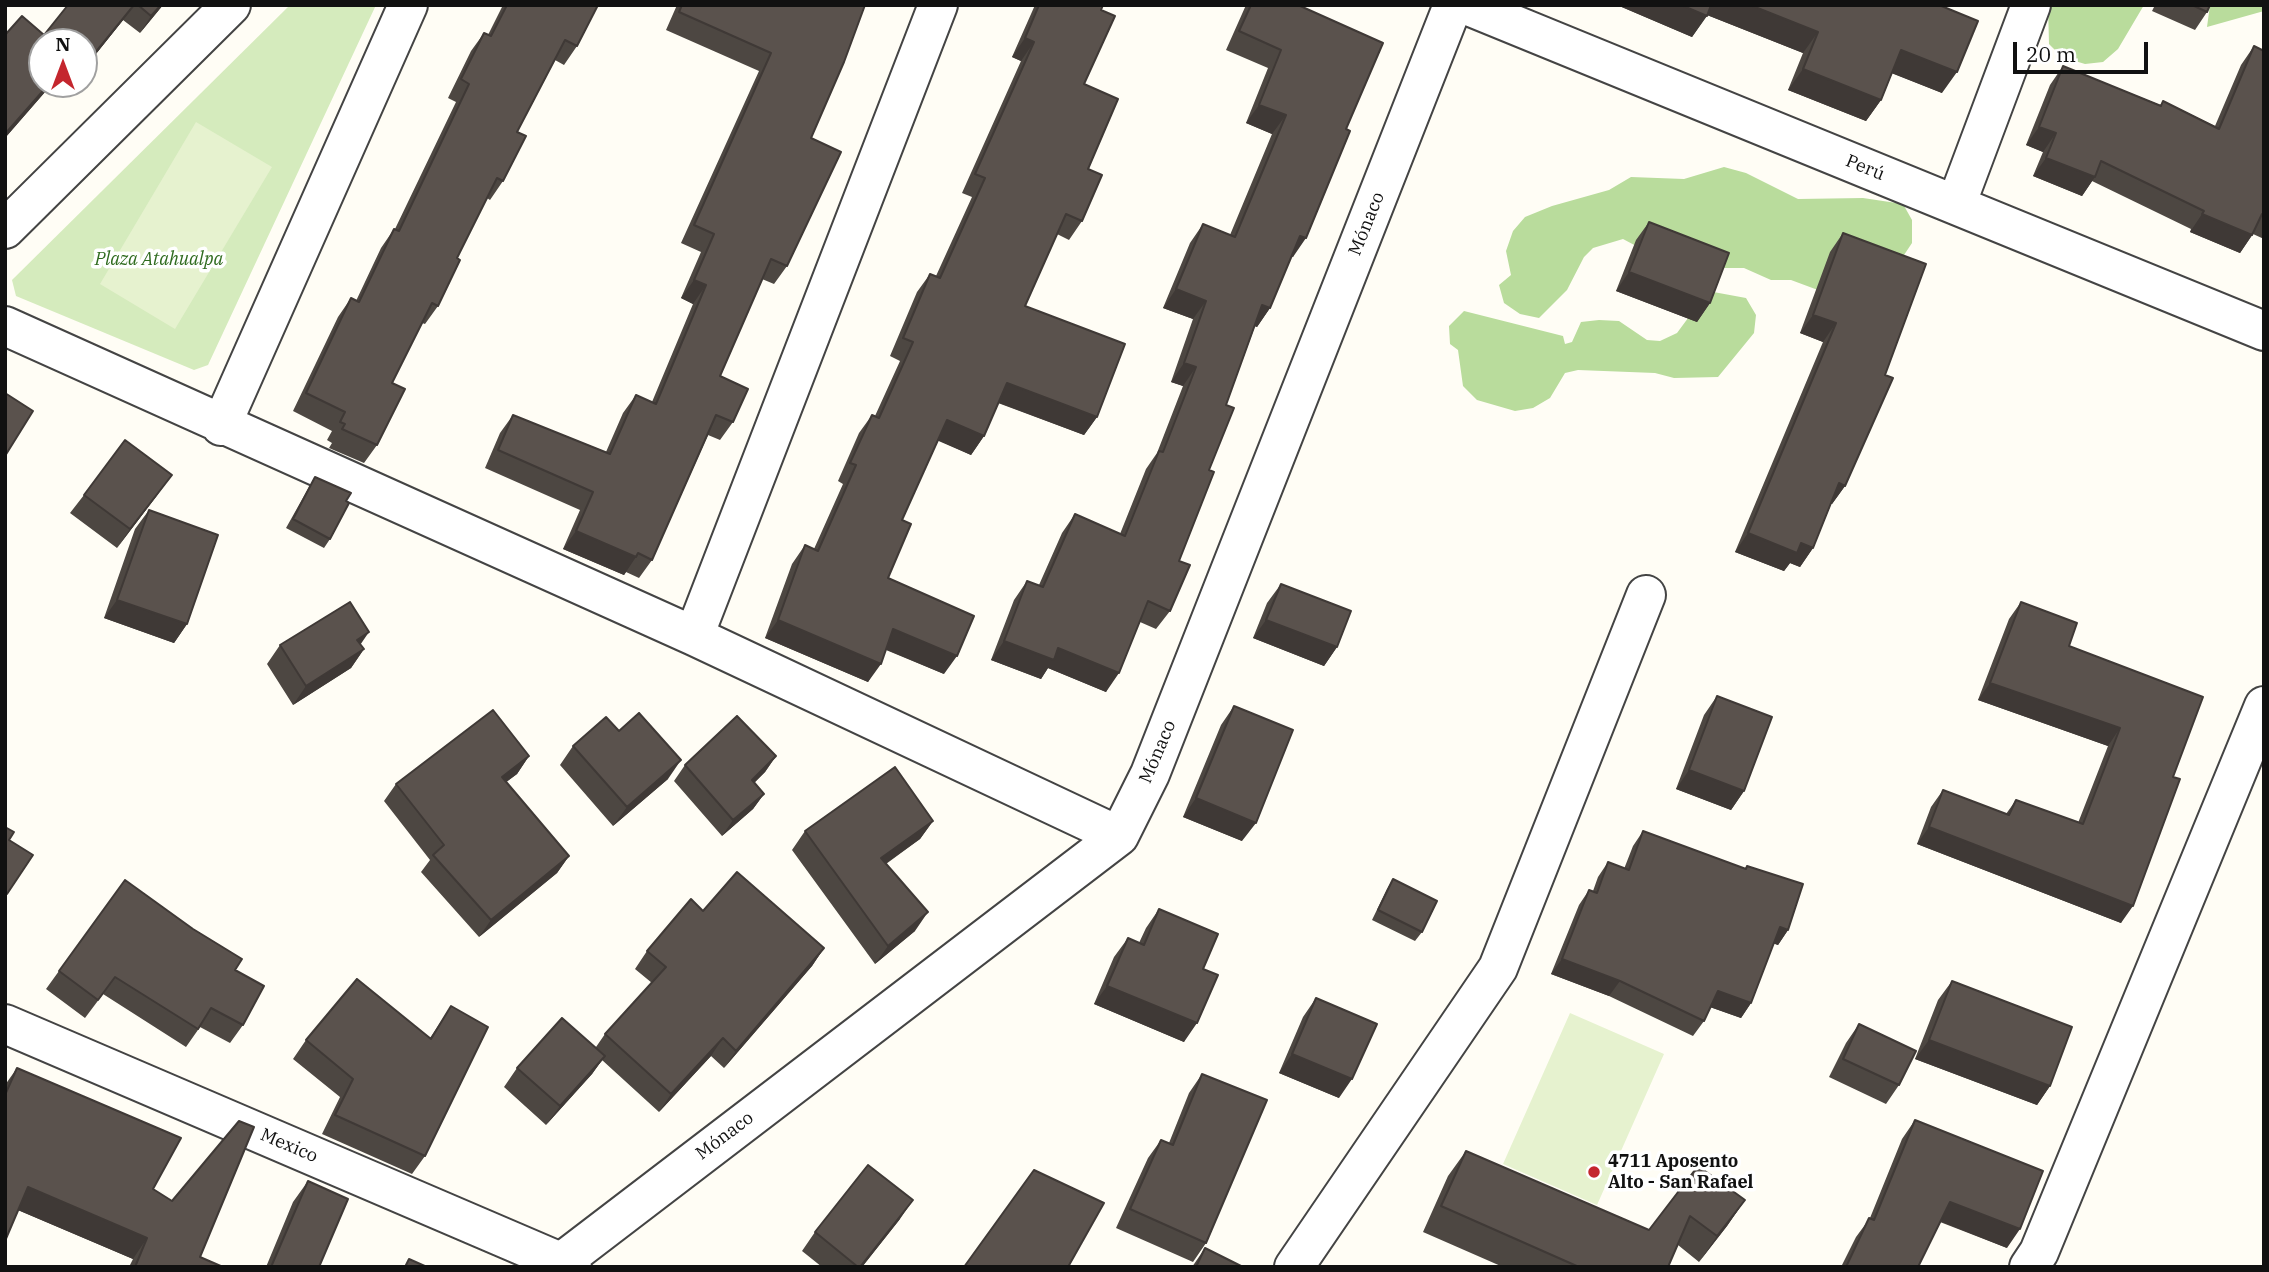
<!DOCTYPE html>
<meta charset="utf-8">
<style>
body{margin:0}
#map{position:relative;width:2269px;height:1272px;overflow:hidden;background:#fffdf5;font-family:"IBM Plex Serif",serif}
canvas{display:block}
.frame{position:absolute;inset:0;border:7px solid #111;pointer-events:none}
.north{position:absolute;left:28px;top:28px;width:70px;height:70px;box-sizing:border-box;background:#fff;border:2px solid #a0a0a0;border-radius:50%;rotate:0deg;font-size:19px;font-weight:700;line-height:28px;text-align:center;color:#111}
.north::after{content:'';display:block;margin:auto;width:24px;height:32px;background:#c4262e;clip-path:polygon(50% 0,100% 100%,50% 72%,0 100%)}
.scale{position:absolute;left:2013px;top:42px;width:135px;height:32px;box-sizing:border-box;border:4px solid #111;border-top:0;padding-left:9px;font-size:21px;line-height:24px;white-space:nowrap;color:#111;-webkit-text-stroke:5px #fff;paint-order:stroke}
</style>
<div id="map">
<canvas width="2269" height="1272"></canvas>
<div class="frame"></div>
<div class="north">N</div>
<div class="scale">20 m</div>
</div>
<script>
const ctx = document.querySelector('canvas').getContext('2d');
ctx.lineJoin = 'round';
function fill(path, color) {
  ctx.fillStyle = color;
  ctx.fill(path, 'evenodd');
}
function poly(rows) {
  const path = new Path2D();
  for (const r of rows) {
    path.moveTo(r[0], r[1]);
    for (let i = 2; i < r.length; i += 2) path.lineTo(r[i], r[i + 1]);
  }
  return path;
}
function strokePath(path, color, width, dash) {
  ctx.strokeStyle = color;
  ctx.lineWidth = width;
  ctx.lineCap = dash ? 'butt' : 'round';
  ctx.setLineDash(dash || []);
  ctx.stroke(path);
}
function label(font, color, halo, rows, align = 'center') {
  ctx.font = font + ' "IBM Plex Serif",serif';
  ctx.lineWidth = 7;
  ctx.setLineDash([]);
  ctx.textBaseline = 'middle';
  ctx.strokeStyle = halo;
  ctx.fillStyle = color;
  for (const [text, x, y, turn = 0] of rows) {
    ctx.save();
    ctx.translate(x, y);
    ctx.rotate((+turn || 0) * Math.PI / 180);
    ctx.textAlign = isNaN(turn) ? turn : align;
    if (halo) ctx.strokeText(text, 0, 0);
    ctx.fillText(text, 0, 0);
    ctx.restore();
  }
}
fill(poly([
 [290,5,376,5,208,365,194,370,16,296,12,280]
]), '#d5ebbd');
fill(poly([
 [2048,5,2144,5,2118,49,2103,62,2085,64,2062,57,2049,44],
 [2210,5,2264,5,2264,11,2207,27],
 [1724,167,1746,173,1798,199,1863,198,1903,204,1912,220,1912,243,1890,276,1834,296,1791,280,1771,280,1744,268,1714,268,1655,256,1623,239,1593,248,1584,257,1567,290,1539,318,1520,314,1504,303,1499,285,1511,275,1506,251,1513,231,1525,217,1552,206,1609,190,1631,177,1684,179],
 [1708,291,1746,298,1756,315,1754,333,1718,377,1674,378,1655,373,1578,370,1565,373,1550,398,1533,408,1515,411,1477,400,1463,386,1458,350,1450,344,1449,326,1464,311,1563,336,1565,344,1572,342,1581,322,1599,320,1619,321,1647,340,1660,341,1677,333]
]), '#b9dc9c');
fill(poly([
 [196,122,272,167,175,329,100,284],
 [1570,1013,1664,1054,1597,1205,1503,1164]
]), '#e6f2cf');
const minor = poly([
 [1466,5,2264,331],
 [1956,205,2031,5],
 [5,229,231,5],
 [5,326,694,636,1119,836],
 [221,426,408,5],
 [694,636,938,5],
 [5,1024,572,1267],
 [555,1267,1119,836,1150,774,1453,5],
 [1294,1267,1498,968,1646,595],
 [2029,1267,2039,1252,2264,706]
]);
strokePath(minor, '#444', 42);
strokePath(minor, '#fff', 38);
fill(poly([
 [68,5,163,5,140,33,123,20,84,69,84,42,52,84,5,138,5,35,44,35],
 [503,5,598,5,577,46,564,65,555,60,517,132,503,181,490,200,487,198,457,258,438,306,425,324,422,323,392,383,377,445,364,463,329,448,332,443,327,440,332,431,293,411,338,317,351,298,356,301,381,248,394,229,395,229,456,102,448,98,471,51,484,33,488,35],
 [677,5,865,5,811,138,787,266,774,284,762,279,720,376,733,422,720,440,708,435,652,560,639,578,626,572,624,575,563,549,580,510,485,468,500,433,513,415,606,452,623,413,636,395,652,402,693,304,681,298,701,252,681,243,759,71,666,30],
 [1035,5,1103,5,1101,10,1084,84,1088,169,1082,221,1069,240,1057,234,1025,306,1097,417,1084,435,998,403,984,436,971,455,938,440,902,520,888,578,944,674,886,650,868,682,765,638,792,564,805,545,814,549,843,484,838,481,859,433,872,415,875,416,900,361,890,356,917,292,930,274,936,276,972,197,962,193,1021,61,1012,57],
 [1246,5,1298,5,1346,129,1293,257,1291,256,1270,308,1257,327,1255,326,1226,405,1209,470,1179,561,1170,611,1156,629,1140,622,1106,692,1048,668,1041,679,991,660,1014,600,1027,581,1039,585,1062,533,1075,514,1120,534,1146,469,1157,453,1183,386,1171,382,1193,319,1163,308,1190,243,1203,224,1230,235,1272,134,1246,123,1268,68,1226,50],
 [1617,5,1939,5,1942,93,1892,73,1881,100,1866,121,1788,90,1803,53,1707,15,1692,37],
 [2155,5,2210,5,2207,12,2195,30,2152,11],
 [2254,46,2264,51,2264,239,2253,234,2240,253,2190,232,2191,229,2092,181,2082,196,2033,176,2043,152,2026,145,2050,85,2063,66,2160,105,2163,101,2215,126,2241,65],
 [1649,222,1710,303,1697,322,1616,291,1636,240],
 [1843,233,1845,486,1832,504,1831,504,1813,548,1800,567,1790,563,1784,571,1735,552,1823,342,1800,333,1830,252],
 [315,477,330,539,324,548,286,528,309,487],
 [158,494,117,548,70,513,84,495],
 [149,510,187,624,174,643,104,618,135,529],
 [1281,584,1337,647,1324,666,1253,638,1267,603],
 [2021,602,2069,646,2173,777,2121,923,1917,844,1931,807,1943,790,2006,814,2016,800,2078,823,2108,746,1978,700,2009,619],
 [280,645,361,645,364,649,351,668,293,705,267,664],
 [1717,696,1744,791,1731,810,1676,789,1704,715],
 [1234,706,1242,841,1183,817,1221,725],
 [619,731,668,779,613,826,560,765,573,746],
 [529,756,517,774,506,782,569,856,557,873,479,937,421,872,430,860,384,801,396,784],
 [776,756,765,772,754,783,764,794,753,809,722,836,674,781,685,765],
 [933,821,920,839,886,864,915,931,875,964,792,850,805,831],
 [1643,831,1745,869,1747,866,1788,930,1778,945,1773,943,1751,1003,1741,1018,1710,1007,1704,1021,1693,1036,1609,996,1551,974,1579,905,1589,890,1593,891,1598,877,1608,862,1624,869,1633,846],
 [1393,879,1422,932,1415,941,1372,920,1387,889],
 [1159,909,1203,969,1184,1042,1094,1004,1114,957,1128,938,1139,943,1146,928],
 [703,911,824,948,812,966,724,1068,711,1056,659,1112,602,1060,592,1074,546,1125,504,1087,517,1068,596,1047,605,1034,652,983,635,969,647,951],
 [235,970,243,1025,230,1043,200,1027,186,1047,103,994,85,1018,46,989,59,971],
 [1952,981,2050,1086,2037,1105,1915,1059,1938,1000],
 [1316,998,1339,1098,1279,1073,1303,1017],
 [451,1006,425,1156,412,1174,322,1134,340,1097,293,1059,306,1040,430,1038],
 [1859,1024,1899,1085,1886,1104,1829,1077,1846,1043],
 [17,1068,153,1189,200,1257,223,1267,129,1267,133,1259,18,1210,5,1241,5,1085],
 [1202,1074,1206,1243,1193,1262,1116,1228,1148,1158,1161,1140,1169,1143,1189,1093],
 [1915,1120,2007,1248,1940,1222,1918,1267,1841,1267,1856,1237,1870,1218,1902,1139],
 [1466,1151,1649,1230,1698,1166,1745,1200,1727,1226,1699,1262,1678,1245,1668,1267,1503,1267,1423,1232,1448,1176],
 [308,1181,319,1267,266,1267,293,1202],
 [900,1219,862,1267,822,1267,802,1251,815,1232],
 [1205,1248,1243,1267,1192,1267]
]), '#4d4742');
fill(poly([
 [134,5,123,20,84,69,86,64],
 [161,5,163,5,140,33,151,16],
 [1617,5,1681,5,1707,16,1692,37],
 [1707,5,1750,5,1818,32,1803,53,1702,13],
 [1025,38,1034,42,1021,61,1012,57],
 [1901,50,1957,72,1942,93,1886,71],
 [1803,69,1881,100,1866,121,1788,90],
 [49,84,52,84,5,138,5,134],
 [1259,105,1286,115,1272,134,1246,123],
 [2039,127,2056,133,2043,152,2026,145],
 [2046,158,2095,177,2082,196,2033,176],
 [2202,214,2252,235,2240,253,2190,232],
 [1300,236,1306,238,1293,257,1287,254],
 [1629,272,1710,303,1697,322,1616,291],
 [694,280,706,285,693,304,681,298],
 [1176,289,1206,301,1193,319,1163,308],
 [1262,305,1270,308,1257,327,1249,324],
 [1813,315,1836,323,1823,342,1800,333],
 [1184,363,1196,367,1183,386,1171,382],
 [1007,383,1097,417,1084,435,994,401],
 [947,420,984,436,971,455,934,439],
 [172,475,158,494,117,548,130,529],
 [1839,483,1845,486,1832,504,1826,502],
 [576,531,636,557,624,575,563,549],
 [1748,533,1801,543,1813,548,1800,567,1790,563,1784,571,1735,552],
 [117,600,187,624,174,643,104,618],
 [778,620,881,664,868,682,765,638],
 [1266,620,1337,647,1324,666,1253,638],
 [893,629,957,656,944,674,880,647],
 [369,632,356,651,357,640],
 [1004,641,1058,648,1119,673,1106,692,1048,668,1041,679,991,660],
 [364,649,351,668,293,705,306,686],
 [1990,683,2120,728,2108,746,1978,700],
 [529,756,517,774,489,795,502,777],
 [776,756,765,772,741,796,752,780],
 [681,760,668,779,613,826,627,807],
 [1689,770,1744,791,1731,810,1676,789],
 [764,794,753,809,722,836,733,820],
 [1196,798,1256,823,1242,841,1183,817],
 [933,821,920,839,868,876,881,858],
 [1929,827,2133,906,2121,923,1917,844],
 [569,856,557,873,479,937,491,920],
 [928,912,915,931,875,964,888,946],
 [1780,927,1788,930,1778,945,1769,942],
 [824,948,812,966,724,1068,736,1051],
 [1562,959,1620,981,1609,996,1551,974],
 [1107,986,1197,1023,1184,1042,1094,1004],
 [1718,991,1751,1003,1741,1018,1707,1006],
 [723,1038,711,1056,659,1112,671,1094],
 [1929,1040,2050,1086,2037,1105,1915,1059],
 [1292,1054,1352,1079,1339,1098,1279,1073],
 [605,1056,592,1074,546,1125,560,1106],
 [28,1187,147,1238,133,1259,13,1208],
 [913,1200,900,1219,862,1267,860,1267],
 [1745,1200,1727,1226,1699,1262,1717,1236],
 [1950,1202,2020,1229,2007,1248,1937,1220]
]), '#3f3936');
const building = poly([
 [68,5,134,5,86,64,84,62,84,42,42,42,42,84,49,84,5,134,5,35,22,16,44,35,68,5],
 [138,5,161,5,151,16,138,5],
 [507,5,598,5,577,46,565,40,517,132,526,136,503,181,497,178,457,258,460,260,438,306,432,303,392,383,405,389,377,445,342,429,345,424,340,422,345,412,306,393,351,298,359,302,394,229,399,231,469,84,461,79,484,33,491,36,507,5],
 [682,5,865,5,844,62,811,138,841,152,787,266,771,259,720,376,748,389,733,422,716,415,652,560,638,553,636,557,576,531,593,492,498,450,513,415,610,454,636,395,656,404,706,285,694,280,714,234,694,225,771,53,679,12,682,5],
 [1039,5,1103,5,1101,10,1115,16,1084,84,1118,99,1088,169,1102,175,1082,221,1066,214,1025,306,1125,344,1097,417,1007,383,984,436,947,420,902,520,911,524,888,578,974,616,957,656,893,629,881,664,778,620,805,545,818,551,856,465,850,463,872,415,879,418,913,342,903,338,930,274,940,278,985,178,975,174,1034,42,1025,38,1039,5],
 [1251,5,1298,5,1383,43,1346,129,1350,131,1306,238,1300,236,1270,308,1262,305,1226,405,1234,408,1209,470,1214,472,1179,561,1190,565,1170,611,1148,601,1119,673,1058,648,1054,660,1004,641,1027,581,1043,587,1075,514,1125,536,1159,451,1163,452,1196,367,1184,363,1206,301,1176,289,1203,224,1235,237,1286,115,1259,105,1281,50,1239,31,1251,5],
 [1681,5,1711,5,1707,16,1681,5],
 [1750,5,1939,5,1978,21,1957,72,1901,50,1881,100,1803,69,1818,32,1750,5],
 [2192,5,2210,5,2207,12,2192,5],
 [2254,46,2264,51,2264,215,2262,214,2252,235,2202,214,2204,211,2101,161,2095,177,2046,158,2056,133,2039,127,2063,66,2161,106,2163,101,2219,129,2254,46],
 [1649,222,1729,253,1710,303,1629,272,1649,222],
 [1843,233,1926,264,1885,375,1893,378,1845,486,1839,483,1813,548,1801,543,1797,553,1748,533,1836,323,1813,315,1843,233],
 [5,393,33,411,5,456,5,393],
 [125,440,172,475,130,529,84,495,125,440],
 [315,477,351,493,346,501,349,503,330,539,293,519,315,477],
 [149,510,218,535,187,624,117,600,149,510],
 [1281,584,1351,611,1337,647,1266,620,1281,584],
 [350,602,369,632,357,640,364,649,306,686,280,645,350,602],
 [2021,602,2077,623,2069,646,2203,697,2173,777,2180,779,2133,906,1929,827,1943,790,2009,815,2016,800,2083,824,2120,728,1990,683,2021,602],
 [1717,696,1772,717,1744,791,1689,770,1717,696],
 [1234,706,1293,730,1256,823,1196,798,1234,706],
 [493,710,529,756,502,777,569,856,491,920,433,855,444,845,396,784,493,710],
 [639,713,681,760,627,807,573,746,606,717,619,731,639,713],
 [737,716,776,756,752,780,764,794,733,820,685,765,737,716],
 [895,767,933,821,881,858,928,912,888,946,805,831,895,767],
 [5,827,14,832,9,840,33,855,7,894,5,893,5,827],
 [1643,831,1746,869,1747,866,1803,884,1788,930,1780,927,1751,1003,1718,991,1704,1021,1620,981,1562,959,1589,890,1597,893,1608,862,1629,870,1643,831],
 [737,872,824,948,736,1051,723,1038,671,1094,605,1034,666,967,647,951,691,899,703,911,737,872],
 [1393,879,1437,901,1422,932,1378,910,1393,879],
 [125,880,193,929,242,959,235,970,264,986,243,1025,211,1008,198,1029,115,977,98,1000,59,971,125,880],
 [1159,909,1218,934,1203,969,1218,975,1197,1023,1107,986,1128,938,1144,945,1159,909],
 [357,979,431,1039,451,1006,488,1027,425,1156,335,1115,353,1079,306,1040,357,979],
 [1952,981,2072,1027,2050,1086,1929,1040,1952,981],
 [1316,998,1377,1024,1352,1079,1292,1054,1316,998],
 [562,1018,605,1056,560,1106,517,1068,562,1018],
 [1859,1024,1916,1051,1899,1085,1843,1059,1859,1024],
 [17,1068,181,1138,153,1189,172,1201,239,1121,254,1127,200,1257,223,1267,135,1267,147,1238,28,1187,5,1241,5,1095,17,1068],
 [1202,1074,1267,1100,1206,1243,1130,1209,1161,1140,1173,1145,1202,1074],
 [1915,1120,2043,1171,2020,1229,1950,1202,1918,1267,1846,1267,1869,1218,1874,1220,1915,1120],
 [1466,1151,1649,1230,1698,1166,1745,1200,1717,1236,1690,1216,1668,1267,1579,1267,1441,1206,1466,1151],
 [868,1165,913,1200,860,1267,858,1267,815,1232,868,1165],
 [1034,1170,1104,1203,1068,1267,964,1267,1034,1170],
 [308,1181,348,1199,319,1267,271,1267,308,1181],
 [1205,1248,1243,1267,1196,1267,1205,1248],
 [409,1259,427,1267,405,1267,409,1259]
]);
fill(building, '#5a524d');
strokePath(building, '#3f3936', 2);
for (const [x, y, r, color] of [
 [1594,1172,7,"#c4262e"]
]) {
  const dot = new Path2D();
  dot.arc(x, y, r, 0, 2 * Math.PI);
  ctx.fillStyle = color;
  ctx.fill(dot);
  strokePath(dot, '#fff', 2.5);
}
label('18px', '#111', '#fff', [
 ["Perú",1865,168,22],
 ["Mónaco",1367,224,-68],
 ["Mónaco",1158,752,-67],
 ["Mónaco",725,1136,-37],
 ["Mexico",289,1146,23]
]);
label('italic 18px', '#2f6b1f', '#fff', [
 ["Plaza Atahualpa",159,260]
]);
label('bold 18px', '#111', '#fff', [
 ["4711 Aposento",1608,1162],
 ["Alto - San Rafael",1608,1183]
], 'left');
</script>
